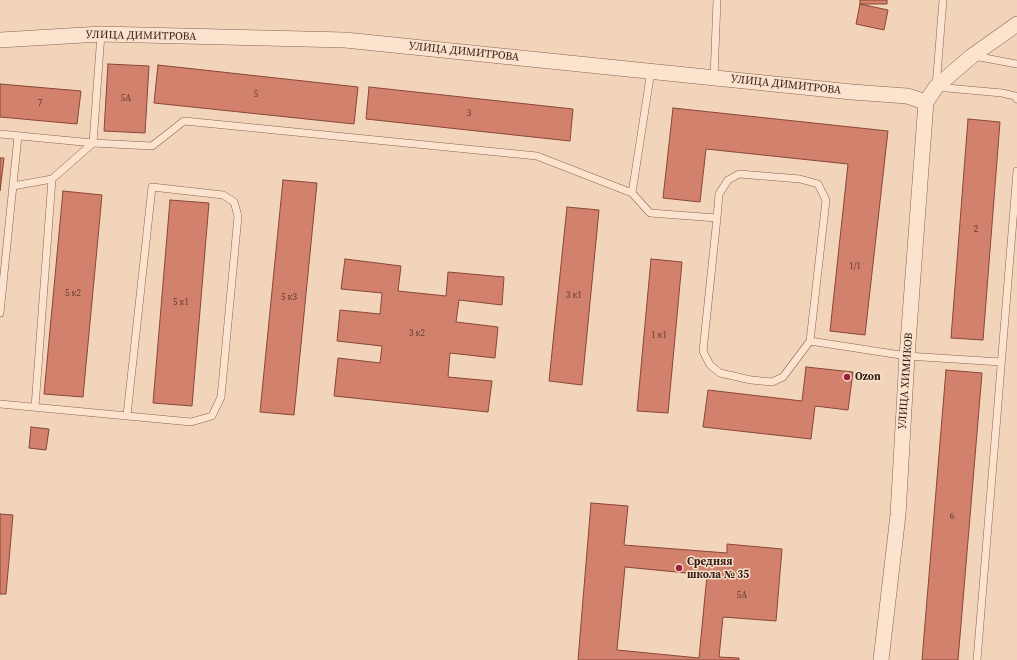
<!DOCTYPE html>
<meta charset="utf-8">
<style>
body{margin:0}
canvas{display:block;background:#f1d4ba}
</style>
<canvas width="1017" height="660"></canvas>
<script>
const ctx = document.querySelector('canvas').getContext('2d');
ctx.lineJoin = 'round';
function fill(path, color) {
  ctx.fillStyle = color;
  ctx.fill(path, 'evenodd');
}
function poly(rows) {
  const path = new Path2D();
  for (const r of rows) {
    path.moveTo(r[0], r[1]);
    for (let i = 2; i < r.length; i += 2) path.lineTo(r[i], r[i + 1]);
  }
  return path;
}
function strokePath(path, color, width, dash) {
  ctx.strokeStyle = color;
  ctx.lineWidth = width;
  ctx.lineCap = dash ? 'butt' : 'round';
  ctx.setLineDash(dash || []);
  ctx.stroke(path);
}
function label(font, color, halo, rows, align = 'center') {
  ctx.font = font + ' "Source Serif 4",serif';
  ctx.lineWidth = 3;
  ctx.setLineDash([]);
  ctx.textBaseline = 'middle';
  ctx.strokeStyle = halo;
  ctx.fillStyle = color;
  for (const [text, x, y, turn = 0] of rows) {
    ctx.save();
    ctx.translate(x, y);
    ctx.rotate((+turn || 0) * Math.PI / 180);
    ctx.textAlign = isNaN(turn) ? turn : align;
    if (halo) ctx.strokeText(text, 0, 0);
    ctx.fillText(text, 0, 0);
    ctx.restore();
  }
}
const building = poly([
 [860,0,887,0,887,4,860,4,860,0],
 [860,4,888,10,884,30,856,24,860,4],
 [108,64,149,66,145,133,104,131,108,64],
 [158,65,358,87,354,124,154,103,158,65],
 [0,84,81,91,77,124,0,117,0,84],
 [369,87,573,109,570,141,366,119,369,87],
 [673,108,888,131,865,335,830,331,848,164,706,149,700,202,663,198,673,108],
 [968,119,1000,122,983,340,951,338,968,119],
 [0,158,4,158,0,191,0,158],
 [283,180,317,183,294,415,260,412,283,180],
 [63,191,102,195,83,397,44,394,63,191],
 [170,200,209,203,192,406,153,403,170,200],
 [567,207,599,210,582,385,549,381,567,207],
 [345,259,401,266,398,291,446,296,448,272,504,277,502,305,459,300,456,322,498,327,495,358,450,353,448,377,492,381,488,412,334,396,338,358,380,363,382,346,337,341,340,310,380,314,382,293,341,289,345,259],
 [651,259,682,262,668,413,637,411,651,259],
 [806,367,853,372,848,410,815,406,811,439,703,427,708,390,802,401,806,367],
 [946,370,982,373,958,660,922,660,946,370],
 [31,427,49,429,46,450,29,448,31,427],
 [591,503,628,506,624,545,727,553,727,544,782,549,776,621,723,617,719,657,739,658,739,660,578,660,591,503],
 [625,567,707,575,699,658,617,650,625,567],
 [0,514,13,515,6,594,0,594,0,514]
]);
fill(building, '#d2816c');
strokePath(building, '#894637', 1);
const lane = poly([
 [943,0,936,87,1002,93,1015,96,1017,99],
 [101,34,93,143,152,146,184,121,537,156,632,193],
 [974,56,1017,64],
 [651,71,632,193,650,213,717,218,719,194,728,180,739,174,800,179,818,184,826,200,810,341,907,356,1001,362],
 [714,78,717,0],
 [0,134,93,143],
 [13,186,52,179],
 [717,218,703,351,710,365,720,373,751,380,772,382,783,377,810,341],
 [0,313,18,136],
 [0,404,191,422,212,416,221,397,238,216,234,202,223,195,152,187,127,415],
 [35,407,52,179,93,143],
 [977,660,1017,171]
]);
const street = poly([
 [0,40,101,34,345,40,852,92,907,96,926,102],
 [881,660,898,515,907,356,926,102,936,87,972,56,1017,24]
]);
strokePath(lane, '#886453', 8);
strokePath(street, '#886453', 16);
strokePath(lane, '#fbe3cd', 7);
strokePath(street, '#fbe3cd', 15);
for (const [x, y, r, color] of [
 [847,377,4,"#9c1f3b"],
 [679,568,4,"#9c1f3b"]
]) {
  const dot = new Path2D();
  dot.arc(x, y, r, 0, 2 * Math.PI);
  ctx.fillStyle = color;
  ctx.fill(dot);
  strokePath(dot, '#f8e0ca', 1.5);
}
label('9px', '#5d392e', null, [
 ["5",256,95],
 ["5А",126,99],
 ["7",40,104],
 ["3",469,114],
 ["2",976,230],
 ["1/1",855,267],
 ["5 к2",73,294],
 ["3 к1",574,296],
 ["5 к3",289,298],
 ["5 к1",181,303],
 ["3 к2",417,334],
 ["1 к1",659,336],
 ["6",952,517],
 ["5А",742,596]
]);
label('11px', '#362119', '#f8e0ca', [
 ["УЛИЦА ДИМИТРОВА",141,36,1],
 ["УЛИЦА ДИМИТРОВА",464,52,6],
 ["УЛИЦА ДИМИТРОВА",786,85,6],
 ["УЛИЦА ХИМИКОВ",906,381,-86]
]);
label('bold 11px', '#362119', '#f8e0ca', [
 ["Ozon",855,377],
 ["Средняя",687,562],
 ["школа № 35",687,575]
], 'left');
</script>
